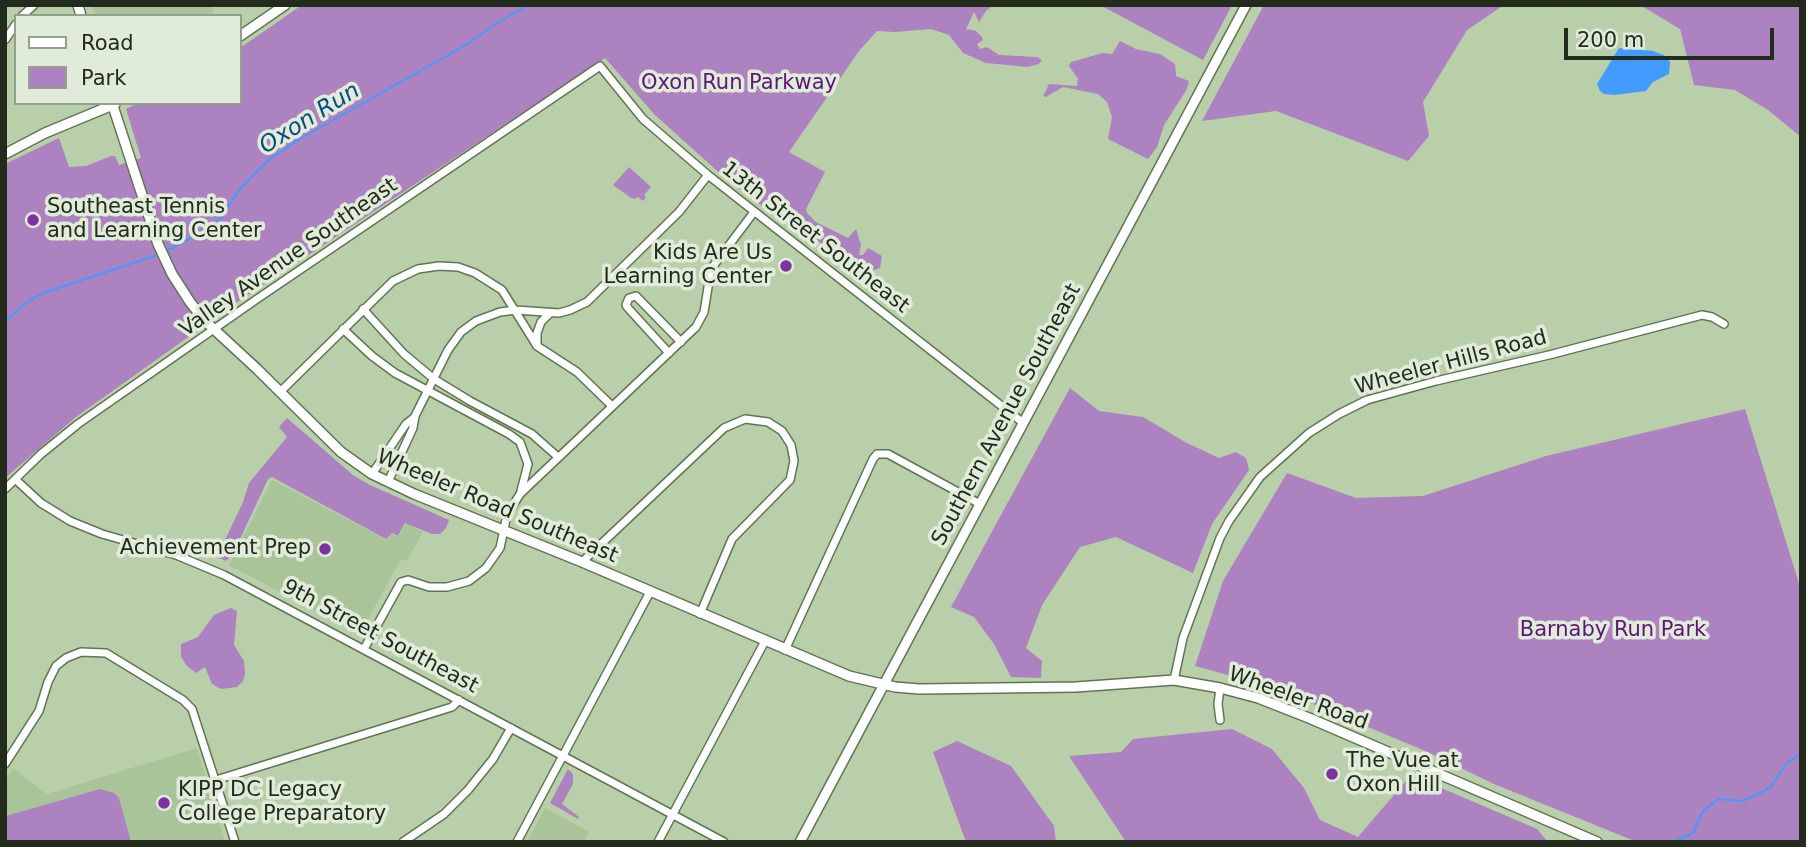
<!DOCTYPE html>
<style>
body{margin:0}
#map{position:relative;width:1806px;height:847px;overflow:hidden;background:#b8cfaa;font-family:"DejaVu Sans",sans-serif}
canvas{display:block}
.frame{position:absolute;inset:0;border:7px solid #222b1c;pointer-events:none}
.legend{position:absolute;left:14px;top:14px;width:228px;height:91px;box-sizing:border-box;background:#e0ecd9;border:2px solid #949f8d;margin:0;padding:9px 12px;list-style:none;font-size:21px;color:#222b1c}
.legend li{display:flex;align-items:center;gap:14px;height:35px}
.legend b{width:35px;border:2px solid #949f8d}
.scale{position:absolute;left:1564px;top:28px;width:210px;height:32px;box-sizing:border-box;border:4px solid #222b1c;border-top:0;padding-left:9px;font-size:21px;line-height:24px;white-space:nowrap;color:#222b1c;-webkit-text-stroke:5px #e0ecd9;paint-order:stroke}
</style>
<div id="map">
<canvas width="1806" height="847"></canvas>
<div class="frame"></div>
<ul class="legend">
<li><b style="height:9px;background:#fff"></b>Road</li>
<li><b style="height:19px;background:#ac82c0"></b>Park</li>
</ul>
<div class="scale">200 m</div>
</div>
<script>
const ctx = document.querySelector('canvas').getContext('2d');
ctx.lineJoin = 'round';
function fill(path, color) {
  ctx.fillStyle = color;
  ctx.fill(path, 'evenodd');
}
function poly(rows) {
  const path = new Path2D();
  for (const r of rows) {
    path.moveTo(r[0], r[1]);
    for (let i = 2; i < r.length; i += 2) path.lineTo(r[i], r[i + 1]);
  }
  return path;
}
function strokePath(path, color, width, dash) {
  ctx.strokeStyle = color;
  ctx.lineWidth = width;
  ctx.lineCap = dash ? 'butt' : 'round';
  ctx.setLineDash(dash || []);
  ctx.stroke(path);
}
function label(font, color, halo, rows, align = 'center') {
  ctx.font = font + ' "DejaVu Sans",sans-serif';
  ctx.lineWidth = 7;
  ctx.setLineDash([]);
  ctx.textBaseline = 'middle';
  ctx.strokeStyle = halo;
  ctx.fillStyle = color;
  for (const [text, x, y, turn = 0] of rows) {
    ctx.save();
    ctx.translate(x, y);
    ctx.rotate((+turn || 0) * Math.PI / 180);
    ctx.textAlign = isNaN(turn) ? turn : align;
    if (halo) ctx.strokeText(text, 0, 0);
    ctx.fillText(text, 0, 0);
    ctx.restore();
  }
}
fill(poly([
 [92,5,211,5,214,16,96,16],
 [272,480,387,540,391,534,399,537,406,523,423,532,407,561,401,559,360,634,229,565],
 [197,748,225,842,5,842,5,781,13,768,47,794],
 [545,808,589,832,584,842,527,842]
]), '#a9c499');
fill(poly([
 [302,5,994,5,986,11,979,22,974,12,966,29,976,31,982,37,983,40,977,44,980,49,987,47,999,55,1037,57,1042,60,1039,64,1028,67,986,63,963,53,949,35,931,29,895,32,877,31,859,51,789,152,825,172,806,209,807,213,816,222,848,238,856,229,861,245,859,255,863,255,868,248,882,256,880,268,874,270,853,264,849,262,847,254,839,256,812,237,785,223,725,178,655,115,605,58,236,303,76,417,5,478,5,164,59,138,69,167,86,166,111,156,115,156,119,165,141,158,126,109,138,103,240,103,240,48],
 [1100,5,1232,5,1203,60],
 [1264,5,1504,5,1467,30,1423,102,1429,136,1408,161,1276,111,1202,121],
 [1640,5,1801,5,1801,137,1768,110,1735,90,1694,85,1680,29],
 [1120,41,1136,49,1160,54,1175,64,1176,76,1189,81,1187,89,1164,125,1157,147,1148,159,1108,139,1112,117,1107,102,1098,94,1063,87,1046,97,1043,96,1049,84,1077,86,1078,79,1069,66,1071,62,1103,53,1112,54],
 [629,167,651,187,644,195,646,197,643,201,638,197,635,199,631,198,613,185],
 [1070,388,1099,411,1143,417,1185,442,1219,458,1236,452,1246,458,1249,470,1212,524,1193,573,1116,537,1080,547,1042,605,1026,648,1042,661,1041,678,1011,677,994,644,974,617,951,607],
 [1745,409,1801,590,1801,842,1637,842,1494,784,1430,753,1275,688,1195,666,1223,581,1287,473,1356,498,1423,496,1546,456],
 [287,418,353,475,370,485,449,520,446,528,440,534,432,534,405,523,398,536,392,533,386,539,272,477,268,479,233,554,226,561,217,557,243,502,249,483,287,437,279,427],
 [231,608,237,611,234,645,244,661,245,674,243,681,237,687,221,689,212,684,205,667,196,673,187,666,181,657,181,644,198,637,214,615],
 [1232,729,1272,749,1304,788,1320,820,1358,837,1411,775,1537,829,1548,842,1126,842,1069,756,1121,752,1133,739],
 [957,741,1011,766,1054,826,1056,842,966,842,933,752],
 [568,769,573,774,573,784,562,804,579,817,578,819,550,803],
 [100,789,114,793,119,798,131,842,5,842,6,816]
]), '#ac82c0');
fill(poly([
 [1619,48,1653,51,1664,55,1670,62,1669,74,1653,82,1646,91,1614,95,1604,94,1600,91,1597,84]
]), '#449bfe');
strokePath(poly([
 [166,251,209,229,220,219,238,192,255,173,269,160,298,140,466,45,497,23,529,5],
 [5,321,30,300,43,293,157,255],
 [1673,842,1693,833,1703,811,1718,799,1743,801,1770,788,1786,764,1801,753]
]), '#449bfe', 2);
const minor = poly([
 [22,16,34,5],
 [5,40,16,24],
 [363,309,404,354,434,379,470,401,532,434,558,457],
 [343,329,372,356,395,373,509,434,520,442,528,464,521,491],
 [537,346,537,333,541,322,550,313],
 [669,353,628,308,626,305,629,298,636,296,681,342],
 [280,392,393,281,418,269,439,266,458,267,475,273,502,290,537,346,577,372,612,406],
 [372,474,406,424,415,417],
 [15,479,41,503,70,521,102,534,176,555,224,575,724,842],
 [388,482,413,428,415,416,448,350,461,332,476,321,500,312,516,310,559,313,570,310,587,302,679,212,708,175],
 [5,489,41,454,78,424,257,299,600,66,643,119,708,175,1022,422],
 [582,562,724,428,745,419,768,422,782,431,791,445,794,461,790,480,732,539,700,614],
 [364,649,401,582,408,580,429,587,447,587,469,581,486,568,500,548,507,515,520,494,696,327,704,312,711,269,754,212],
 [785,650,873,459,877,454,888,454,980,504],
 [1174,680,1183,638,1220,538,1229,521,1260,477,1309,433,1339,414,1367,400,1436,381,1549,355,1702,315,1712,317,1724,324],
 [1220,720,1218,704,1220,688],
 [5,764,39,711,48,682,56,666,66,658,81,652,106,653,183,700,192,709,235,842],
 [216,780,452,707,459,700],
 [403,842,444,814,468,790,493,759,511,728],
 [517,842,650,592],
 [658,842,765,641]
]);
const major = poly([
 [78,5,81,16],
 [240,36,285,5],
 [112,103,158,244,172,274,190,302,204,320,257,369,341,452,372,474,414,494,582,562,849,676,895,687,919,689,1076,687,1174,680,1220,688,1258,698,1309,718,1597,842],
 [5,154,45,133,115,104],
 [800,842,1246,5]
]);
strokePath(minor, '#607553', 10);
strokePath(major, '#607553', 12);
strokePath(minor, '#fff', 7);
strokePath(major, '#fff', 9);
for (const [x, y, r, color] of [
 [33,220,7,"#8031a1"],
 [786,266,7,"#8031a1"],
 [325,549,7,"#8031a1"],
 [1332,774,7,"#8031a1"],
 [164,803,7,"#8031a1"]
]) {
  const dot = new Path2D();
  dot.arc(x, y, r, 0, 2 * Math.PI);
  ctx.fillStyle = color;
  ctx.fill(dot);
  strokePath(dot, '#e0ecd9', 2.5);
}
label('21px', '#5c1678', '#e0ecd9', [
 ["Oxon Run Parkway",739,84],
 ["Barnaby Run Park",1613,631]
]);
label('21px', '#222b1c', '#e0ecd9', [
 ["Southeast Tennis",47,208],
 ["and Learning Center",47,232],
 ["Kids Are Us",772,254,"right"],
 ["Learning Center",772,278,"right"],
 ["Achievement Prep",311,549,"right"],
 ["The Vue at",1346,762],
 ["Oxon Hill",1346,786],
 ["KIPP DC Legacy",178,791],
 ["College Preparatory",178,815]
], 'left');
label('21px', '#222b1c', '#e0ecd9', [
 ["13th Street Southeast",815,238,38],
 ["Valley Avenue Southeast",289,258,-35],
 ["Wheeler Hills Road",1451,363,-15],
 ["Southern Avenue Southeast",1007,415,-62],
 ["Wheeler Road Southeast",497,507,23],
 ["9th Street Southeast",380,637,28],
 ["Wheeler Road",1298,699,20]
]);
label('italic 23px', '#0b4886', '#e0ecd9', [
 ["Oxon Run",310,119,-32]
]);
</script>
